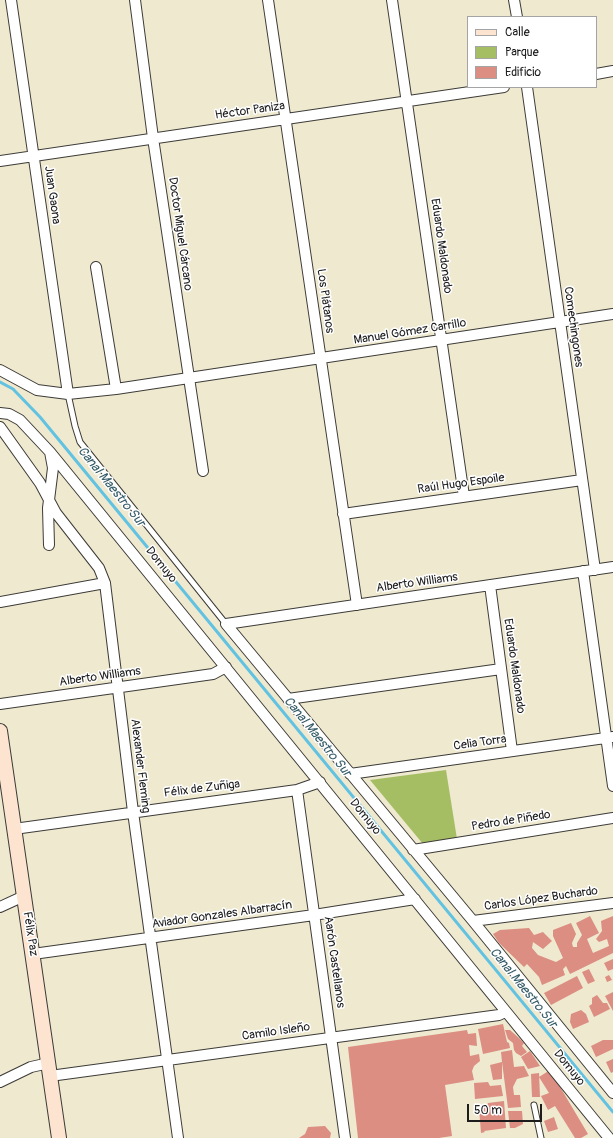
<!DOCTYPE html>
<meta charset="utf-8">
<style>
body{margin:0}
#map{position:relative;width:613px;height:1138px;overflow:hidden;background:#efe9d0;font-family:Pangolin,sans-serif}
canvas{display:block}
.legend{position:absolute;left:467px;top:16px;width:130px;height:72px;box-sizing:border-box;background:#fff;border:1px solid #a4a4a4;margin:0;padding:5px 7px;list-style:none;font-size:12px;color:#1c1c1c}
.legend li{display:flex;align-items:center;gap:8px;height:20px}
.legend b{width:20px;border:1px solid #a4a4a4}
.scale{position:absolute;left:467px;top:1104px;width:75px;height:18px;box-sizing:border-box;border:2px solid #1c1c1c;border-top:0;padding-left:5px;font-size:12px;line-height:14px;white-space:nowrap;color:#1c1c1c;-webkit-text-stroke:3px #fff;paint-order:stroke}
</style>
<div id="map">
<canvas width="613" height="1138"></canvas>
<ul class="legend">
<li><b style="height:5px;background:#fde4d1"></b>Calle</li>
<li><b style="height:11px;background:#a5be64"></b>Parque</li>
<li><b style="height:11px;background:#db8e81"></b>Edificio</li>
</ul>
<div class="scale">50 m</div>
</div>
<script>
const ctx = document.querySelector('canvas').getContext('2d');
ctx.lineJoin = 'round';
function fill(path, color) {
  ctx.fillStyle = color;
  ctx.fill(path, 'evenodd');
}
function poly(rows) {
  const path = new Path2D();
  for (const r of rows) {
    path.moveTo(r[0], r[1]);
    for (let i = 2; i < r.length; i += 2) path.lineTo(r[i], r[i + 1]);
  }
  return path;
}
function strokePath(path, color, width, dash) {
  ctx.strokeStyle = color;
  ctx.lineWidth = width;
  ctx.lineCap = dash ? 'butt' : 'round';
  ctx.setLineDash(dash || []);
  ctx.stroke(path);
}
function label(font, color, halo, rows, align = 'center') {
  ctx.font = font + ' Pangolin,sans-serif';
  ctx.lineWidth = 3;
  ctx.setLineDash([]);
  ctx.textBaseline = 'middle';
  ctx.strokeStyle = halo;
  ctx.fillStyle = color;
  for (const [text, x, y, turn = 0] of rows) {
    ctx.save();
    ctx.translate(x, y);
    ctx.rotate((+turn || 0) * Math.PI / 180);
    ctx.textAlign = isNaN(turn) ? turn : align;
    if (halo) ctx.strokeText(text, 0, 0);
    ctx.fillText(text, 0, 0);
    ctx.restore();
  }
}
fill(poly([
 [446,770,457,839,423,844,370,780]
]), '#a5be64');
strokePath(poly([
 [0,382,13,389,40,417,613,1112]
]), '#62c2e1', 3);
fill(poly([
 [590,916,599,933,587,939,593,953,609,946,607,939,599,942,596,939,602,931,601,921,613,916,613,953,570,974,566,966,563,969,565,975,542,985,539,977,527,964,524,967,499,943,493,934,500,930,529,928,534,935,543,932,552,941,543,949,533,942,532,948,538,955,556,962,563,958,553,936,553,930,571,923,576,934,572,943,573,947,577,947,577,943,582,935,576,923],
 [613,959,613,969,608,971,604,963],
 [589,969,595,981,588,984,582,972],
 [609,975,612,980,607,982,605,977],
 [577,976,583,988,551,1005,544,993],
 [613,992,613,1011,605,996],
 [597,995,603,1003,607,1003,610,1009,594,1017,589,1006,592,1004,592,998],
 [581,1010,586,1014,589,1022,573,1029,570,1022,571,1014],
 [503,1024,507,1042,509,1043,510,1048,483,1054,478,1029],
 [467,1030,468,1034,476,1033,477,1046,469,1045,470,1056,479,1054,480,1061,474,1066,472,1071,474,1080,445,1085,452,1136,439,1138,358,1138,348,1047],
 [505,1030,510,1030,519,1038,524,1043,522,1046,527,1052,521,1056,516,1053,514,1050,513,1043,508,1039],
 [603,1040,613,1040,613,1049,596,1057,591,1046],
 [512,1050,514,1067,524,1066,529,1076,517,1079,513,1087,514,1095,520,1095,521,1107,508,1108,502,1062,502,1079,493,1080,490,1065,502,1062,501,1052],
 [530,1051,540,1066,528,1069,521,1057],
 [613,1059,613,1072,611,1073,606,1062],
 [550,1070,588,1134,581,1138,575,1138,555,1106,548,1110,541,1096,549,1093,539,1077],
 [539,1073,540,1097,532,1097,531,1074],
 [488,1082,490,1086,501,1085,503,1096,475,1099,474,1083],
 [504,1101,506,1128,484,1131,485,1132,481,1133,479,1108,486,1107,488,1103],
 [508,1111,522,1111,523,1124,515,1128,510,1128],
 [554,1117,558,1129,548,1132,544,1121],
 [325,1126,331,1133,330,1138,299,1138,305,1134,308,1127]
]), '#db8e81');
const service = poly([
 [68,394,75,426,80,442,226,624],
 [534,1105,541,1138]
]);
const minor = poly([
 [11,0,68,394],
 [135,0,153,138,203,471],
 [268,0,357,605],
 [392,0,464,496],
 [514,0,517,17],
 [596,74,613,71],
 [527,87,595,570],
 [0,161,504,87],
 [96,267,116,389],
 [0,370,37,390,68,394,116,389,613,314],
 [0,413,9,414,20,420,50,452,609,1138],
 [0,427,40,483,56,513,99,568,105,583,133,812,178,1138],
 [343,514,582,480],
 [49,545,48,508,53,468,50,452],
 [583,571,613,786],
 [490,585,512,751],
 [0,602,105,583],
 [226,624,473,921,613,1093],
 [226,624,613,567],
 [288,699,501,669],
 [0,704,213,674,226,667],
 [350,774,613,737],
 [297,790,345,1138],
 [14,829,297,790,320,782],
 [413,850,613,818],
 [0,907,24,896],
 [473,921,613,903],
 [33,954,314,915,415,899],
 [50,1076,499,1015,505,1012],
 [0,1082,31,1067,49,1063]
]);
const secondary = poly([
 [0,731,59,1138]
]);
strokePath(service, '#3c3b37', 7);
strokePath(minor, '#3c3b37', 12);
strokePath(secondary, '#3c3b37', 16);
strokePath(service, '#fff', 5);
strokePath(minor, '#fff', 10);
strokePath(secondary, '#fde4d1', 14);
label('12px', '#1c1c1c', '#fff', [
 ["Héctor Paniza",250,111,-8],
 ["Juan Gaona",52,195,82],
 ["Doctor Miguel Cárcano",180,234,82],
 ["Eduardo Maldonado",441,246,82],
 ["Los Plátanos",325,301,82],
 ["Comechingones",573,327,82],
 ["Manuel Gómez Carrillo",410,332,-9],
 ["Raúl Hugo Espoile",461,484,-8],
 ["Domuyo",161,565,51],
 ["Alberto Williams",417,583,-8],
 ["Eduardo Maldonado",514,666,82],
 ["Alberto Williams",100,677,-8],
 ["Celia Torra",480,743,-8],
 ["Alexander Fleming",140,766,83],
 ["Félix de Zuñiga",202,789,-7],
 ["Domuyo",365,817,51],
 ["Pedro de Piñedo",511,821,-9],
 ["Carlos López Buchardo",541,899,-8],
 ["Aviador Gonzales Albarracín",222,915,-8],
 ["Félix Paz",30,934,81],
 ["Aarón Castellanos",334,962,82],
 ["Camilo Isleño",276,1032,-8],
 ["Domuyo",569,1068,51]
]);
label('italic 13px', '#385e6b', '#fff', [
 ["Canal Maestro Sur",111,487,51],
 ["Canal Maestro Sur",317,737,51],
 ["Canal Maestro Sur",523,988,51]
]);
</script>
